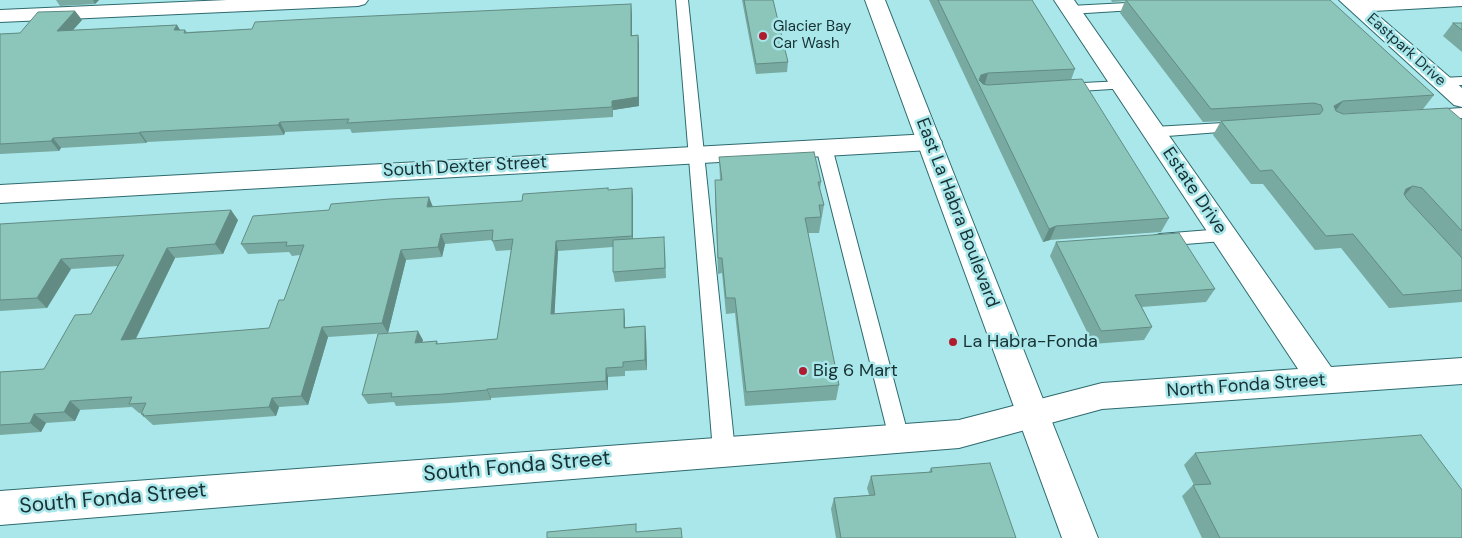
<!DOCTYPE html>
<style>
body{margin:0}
canvas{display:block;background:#a9e7eb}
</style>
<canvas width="1462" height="538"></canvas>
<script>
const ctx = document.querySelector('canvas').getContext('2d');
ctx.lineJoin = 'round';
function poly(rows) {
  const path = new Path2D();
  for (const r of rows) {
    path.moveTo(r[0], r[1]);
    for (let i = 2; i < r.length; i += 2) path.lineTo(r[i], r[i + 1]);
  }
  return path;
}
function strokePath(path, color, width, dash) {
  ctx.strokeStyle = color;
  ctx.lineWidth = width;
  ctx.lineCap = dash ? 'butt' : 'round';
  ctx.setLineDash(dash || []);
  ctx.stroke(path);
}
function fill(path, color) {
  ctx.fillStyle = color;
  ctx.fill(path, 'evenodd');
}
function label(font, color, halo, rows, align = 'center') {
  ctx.font = font + ' "DM Sans",sans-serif';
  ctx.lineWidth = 5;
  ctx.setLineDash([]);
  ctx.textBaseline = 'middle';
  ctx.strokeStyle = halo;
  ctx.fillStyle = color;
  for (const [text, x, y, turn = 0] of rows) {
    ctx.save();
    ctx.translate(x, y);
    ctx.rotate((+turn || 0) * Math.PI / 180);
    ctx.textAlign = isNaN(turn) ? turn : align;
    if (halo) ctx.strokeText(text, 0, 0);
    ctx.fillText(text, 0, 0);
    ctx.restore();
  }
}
const lane = poly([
 [676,0,688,0,735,451,731,458,724,461,717,458,713,451,676,0],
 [1146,2,1152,6,1150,9,1070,14,1064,10,1070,6,1146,2],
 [1462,77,1462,85,1442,86,1435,82,1442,78,1462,77],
 [1122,81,1127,82,1129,85,1127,88,1064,92,1059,91,1057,88,1059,85,1064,84,1122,81],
 [1462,108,1462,118,1431,120,1426,118,1424,115,1426,112,1431,110,1462,108],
 [1241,122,1246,124,1248,127,1246,130,1154,137,1149,135,1147,132,1149,129,1154,127,1241,122],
 [824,142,829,143,832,147,909,438,906,445,899,447,892,445,889,438,816,147,819,143,824,142],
 [1223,229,1229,231,1231,235,1229,239,1223,241,1160,246,1154,244,1152,240,1154,236,1160,234,1223,229]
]);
const street = poly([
 [227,0,368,0,365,4,358,6,0,22,0,10,227,0],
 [1054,0,1074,0,1331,367,1462,358,1462,384,1102,409,959,448,0,525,0,491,959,420,1102,383,1298,369,1054,0],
 [1339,0,1462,0,1462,6,1373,11,1462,88,1462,107,1454,105,1339,0],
 [930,134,938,137,942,142,938,147,930,150,0,203,0,185,930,134]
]);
const secondary = poly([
 [865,0,885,0,1098,538,1062,538,865,0]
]);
strokePath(lane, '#2e6a6e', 2);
strokePath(street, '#2e6a6e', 2);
strokePath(secondary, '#2e6a6e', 2);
fill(lane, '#fff');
fill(street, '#fff');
fill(secondary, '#fff');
fill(poly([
 [56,0,99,0,95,4,60,6],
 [742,0,773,0,788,62,787,72,756,74],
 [929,0,1032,0,1075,69,1071,80,1169,218,1161,232,1050,240,1043,242],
 [1111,0,1330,0,1434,95,1423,109,1341,114,1462,120,1462,302,1389,308,1341,248,1315,250,1263,184,1251,184,1213,135,1221,121,1224,121,1203,122,1120,13,1125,1,1112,2],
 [631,4,632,35,638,35,639,45,639,106,613,110,613,117,352,133,350,129,285,132,284,135,147,142,146,143,61,148,59,151,0,154,0,34,20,33,75,11,82,20,73,30,177,25,180,30,185,30,187,32,252,29],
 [1453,23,1462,23,1462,52,1443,36],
 [719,157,821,182,820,189,824,205,819,233,808,233,839,385,836,400,745,406,735,313,726,314,722,273,718,274,715,196,720,180],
 [632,188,633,198,633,239,665,247,666,278,615,282,613,272,613,247,558,251,554,314,625,319,625,327,645,326,646,336,647,370,625,371,625,376,608,377,608,390,491,398,491,400,449,403,396,406,394,402,368,404,362,395,423,340,422,342,437,341,438,344,497,339,511,250,496,251,492,240,445,244,442,257,406,260,388,333,328,337,308,405,279,407,276,416,153,425,141,414,141,413,139,413,132,407,80,410,75,421,46,423,41,432,0,435,0,372,44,369,91,314,118,266,71,269,47,308,0,311,0,224,238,220,223,254,175,258,136,339,269,328,284,300,300,255,292,256,289,252,248,254,241,244,433,207,522,201,608,190],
 [1056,242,1215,289,1206,302,1142,307,1152,327,1144,340,1093,344,1050,256],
 [1195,453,1462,538,1202,538,1182,496,1193,485,1194,485,1184,465],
 [931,468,1016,538,836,538,831,509,834,498,869,495,867,488,871,476,929,472]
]), '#78aaa1');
fill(poly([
 [93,0,99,0,95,4],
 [631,4,632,14,632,45,631,36],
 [75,11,82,20,64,40,57,31],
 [177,25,183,35,174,30],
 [638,35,639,45,639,106,613,110,613,117,612,101],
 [988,73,984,87,979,83,981,75],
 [1343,101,1333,114,1334,106],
 [280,122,285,132,284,135,278,125],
 [140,132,147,142,146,143,139,133],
 [53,138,61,148,59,151,51,141],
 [1413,186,1401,199,1406,189],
 [632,188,633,198,633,246,632,236],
 [429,197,433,207,427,207],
 [231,210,238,220,223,254,215,244],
 [1056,226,1050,240,1043,242,1049,229],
 [441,234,445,244,442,257,438,247],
 [556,241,558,251,554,324,551,314],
 [167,248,175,258,130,350,121,340],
 [401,250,406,260,388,333,382,323],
 [61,259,71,269,47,308,37,298],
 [624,309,625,319,625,337,624,328],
 [645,326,646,336,647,370,645,360],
 [322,327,328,337,308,405,301,396],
 [418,331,423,340,420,352,415,343],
 [606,368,608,377,608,390,606,381],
 [487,389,491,398,491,400,487,390],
 [272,398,279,407,276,416,269,407],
 [70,401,80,410,75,421,64,412],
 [34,414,46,423,41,432,30,423]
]), '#628b83');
const building = poly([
 [744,0,773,0,788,62,756,64,744,0],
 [938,0,1032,0,1075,69,988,73,981,75,979,80,983,84,988,85,1082,79,1169,218,1056,226,1049,229,938,0],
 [1126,0,1330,0,1434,95,1343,101,1334,106,1336,111,1343,114,1448,108,1462,120,1462,231,1422,188,1413,186,1406,189,1404,194,1407,199,1462,258,1462,290,1403,295,1353,234,1326,236,1272,170,1260,171,1221,121,1320,114,1323,110,1321,105,1314,103,1211,109,1126,0],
 [631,4,631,36,638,35,638,97,612,101,612,107,347,123,349,119,280,122,278,125,140,132,139,133,53,138,51,141,0,144,0,34,20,33,38,12,75,11,57,31,177,25,174,30,185,30,184,33,252,29,255,22,328,18,631,4],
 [1453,23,1462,23,1462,30,1453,23],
 [814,152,821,182,818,182,824,205,819,205,821,217,805,218,839,385,746,392,735,298,726,298,722,258,718,258,715,180,722,180,719,157,814,152],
 [608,188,608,190,632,188,632,236,556,241,551,314,624,309,624,328,645,326,645,360,623,362,623,367,606,368,606,381,487,389,487,390,444,394,391,397,392,393,362,395,378,334,418,331,415,343,437,341,436,344,497,339,513,239,492,241,493,230,441,234,438,247,401,250,382,323,322,327,301,396,272,398,269,407,143,416,144,414,141,414,146,403,129,404,132,397,70,401,64,412,34,414,30,423,0,425,0,372,44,369,75,315,91,314,124,255,61,259,37,298,0,300,0,224,231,210,215,244,167,248,121,340,269,328,279,300,284,300,304,245,286,246,287,242,241,244,253,216,329,210,331,204,390,199,429,197,427,207,522,201,523,194,608,188],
 [1179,233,1215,289,1135,295,1152,327,1101,331,1056,242,1179,233],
 [664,237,665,268,613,272,613,240,664,237],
 [1421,435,1462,490,1462,538,1220,538,1193,485,1211,484,1195,453,1421,435],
 [990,463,1016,538,841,538,834,498,875,495,871,476,932,472,931,468,990,463],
 [636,524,636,532,681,528,682,538,547,538,547,532,636,524]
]);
fill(building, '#8cc6bb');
strokePath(building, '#628b83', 1);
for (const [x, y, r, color] of [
 [763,36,5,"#af1c2f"],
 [953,342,5,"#af1c2f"],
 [803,371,5,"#af1c2f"]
]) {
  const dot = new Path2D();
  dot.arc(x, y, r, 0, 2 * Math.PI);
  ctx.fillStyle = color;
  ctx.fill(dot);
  strokePath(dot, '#a9e7eb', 2);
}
label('15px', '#173032', '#a9e7eb', [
 ["Glacier Bay",773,27],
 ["Car Wash",773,44]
], 'left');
label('15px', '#173032', '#a9e7eb', [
 ["Eastpark Drive",1406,50,42]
]);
label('18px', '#173032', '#a9e7eb', [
 ["South Dexter Street",465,167,-3],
 ["Estate Drive",1194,191,56],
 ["East La Habra Boulevard",957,213,69],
 ["North Fonda Street",1246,386,-4]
]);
label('18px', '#173032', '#a9e7eb', [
 ["La Habra-Fonda",963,342],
 ["Big 6 Mart",813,371]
], 'left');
label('21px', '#173032', '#a9e7eb', [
 ["South Fonda Street",517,467,-5],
 ["South Fonda Street",113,499,-5]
]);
</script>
